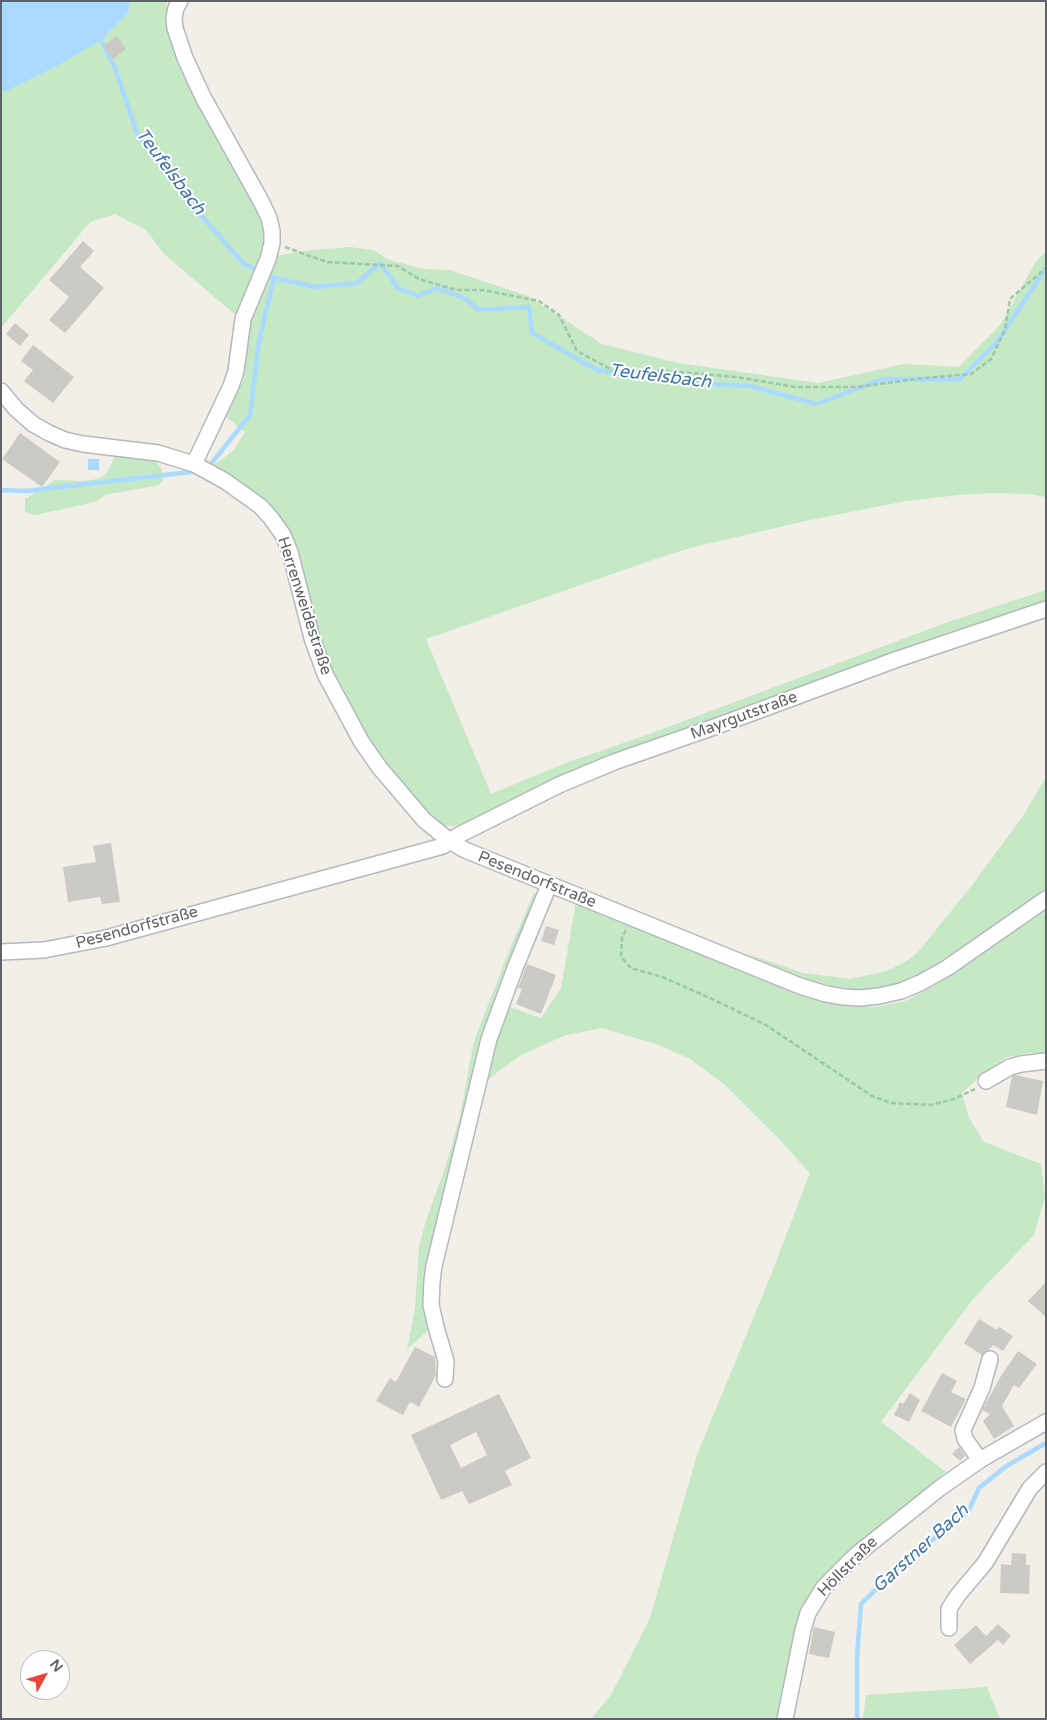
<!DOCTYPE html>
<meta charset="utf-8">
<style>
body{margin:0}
#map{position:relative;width:1047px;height:1720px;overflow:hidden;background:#f1efe8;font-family:"Varela Round",sans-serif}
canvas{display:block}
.frame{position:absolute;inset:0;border:2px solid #5f6368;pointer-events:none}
.north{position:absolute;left:20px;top:1650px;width:50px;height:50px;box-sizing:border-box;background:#fff;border:1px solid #bfc1c3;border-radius:50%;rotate:51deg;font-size:14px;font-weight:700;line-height:20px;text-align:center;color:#5f6368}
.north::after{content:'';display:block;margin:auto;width:18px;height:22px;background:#ea4335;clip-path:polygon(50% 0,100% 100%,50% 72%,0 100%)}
</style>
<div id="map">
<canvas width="1047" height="1720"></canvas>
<div class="frame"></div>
<div class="north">N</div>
</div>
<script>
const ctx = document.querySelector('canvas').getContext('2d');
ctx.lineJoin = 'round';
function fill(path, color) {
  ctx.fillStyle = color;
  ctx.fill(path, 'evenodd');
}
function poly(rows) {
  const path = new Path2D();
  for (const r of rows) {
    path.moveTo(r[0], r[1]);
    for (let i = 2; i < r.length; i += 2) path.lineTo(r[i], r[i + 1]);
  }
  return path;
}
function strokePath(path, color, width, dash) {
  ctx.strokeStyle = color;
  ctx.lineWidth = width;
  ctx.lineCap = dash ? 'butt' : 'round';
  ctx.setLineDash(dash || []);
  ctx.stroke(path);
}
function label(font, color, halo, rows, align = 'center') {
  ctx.font = font + ' "Varela Round",sans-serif';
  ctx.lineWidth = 4;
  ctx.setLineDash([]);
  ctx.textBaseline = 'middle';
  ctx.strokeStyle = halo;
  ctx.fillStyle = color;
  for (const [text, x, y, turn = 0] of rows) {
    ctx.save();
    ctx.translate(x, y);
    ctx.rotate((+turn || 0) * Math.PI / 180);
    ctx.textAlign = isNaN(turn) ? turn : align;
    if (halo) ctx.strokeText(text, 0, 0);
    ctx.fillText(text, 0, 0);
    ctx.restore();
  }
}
fill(poly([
 [130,1,166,1,169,27,266,221,267,246,238,317,164,254,146,230,115,214,90,222,1,328,1,90,5,92,61,64,101,40,128,13],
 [350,247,373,250,389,260,424,269,450,270,528,296,602,344,678,363,818,383,904,364,959,367,1001,324,1035,263,1046,251,1046,497,1028,494,990,493,959,495,906,501,805,521,690,548,652,560,426,639,491,794,568,762,644,736,951,621,1046,590,1046,605,477,819,456,826,442,826,427,815,375,752,332,673,265,502,242,483,213,466,233,451,245,432,225,416,243,381,244,372,241,363,245,330,275,256,313,250],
 [128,452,145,454,158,464,161,468,164,479,159,485,105,495,97,501,82,505,35,515,25,512,25,499,55,480,82,481,98,479,107,473,115,456],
 [1046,777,1046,889,938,965,900,985,872,989,853,989,809,982,745,953,803,973,850,979,887,971,907,961,918,952,973,884,1023,816],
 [534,893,547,904,504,1005,541,1018,561,988,576,902,751,975,813,998,845,1005,875,1007,905,1001,932,987,1046,909,1046,1053,1029,1053,1007,1057,985,1072,962,1093,969,1118,984,1142,1041,1164,1045,1197,1034,1235,973,1299,881,1422,946,1472,868,1535,820,1584,779,1719,591,1719,611,1695,650,1618,697,1455,769,1280,810,1173,780,1140,725,1085,690,1059,659,1045,602,1028,566,1035,521,1055,496,1073,483,1085,442,1251,432,1327,407,1349,415,1308,419,1247,425,1224,447,1162,460,1116,474,1041,509,951],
 [987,1687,1000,1719,863,1719,866,1695]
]), '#c5e8c5');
fill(poly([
 [1,1,130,1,128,13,101,40,61,64,5,92,1,90],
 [88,459,99,459,99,470,88,470]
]), '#aadaff');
strokePath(poly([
 [101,40,115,68,138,136,189,202,244,264,274,278,316,287,357,283,380,263,398,288,418,296,437,288,466,299,479,310,529,307,532,333,597,370,674,382,750,386,816,404,883,379,960,379,997,342,1046,268],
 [211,464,250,415,259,341,274,278],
 [1,490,26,491,191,472],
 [857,1719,857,1656,861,1604,904,1562,968,1512,979,1488,1005,1467,1046,1443]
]), '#aadaff', 4.5);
fill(poly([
 [117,36,126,49,113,59,103,46],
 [83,241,94,251,80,267,104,288,65,333,49,320,69,297,49,280],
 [15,323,29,335,20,346,6,334],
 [33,345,74,377,53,403,24,381,33,370,21,361],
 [20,433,60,462,42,487,2,459],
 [111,843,120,902,102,904,100,897,68,902,63,867,96,862,93,846],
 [546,926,559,930,554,945,541,941],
 [527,964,556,975,541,1014,516,1004,522,989,518,988],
 [1015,1075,1043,1081,1037,1115,1006,1107,1012,1076],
 [1046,1282,1046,1317,1028,1301],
 [979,1319,997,1330,999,1327,1013,1336,1003,1351,993,1345,989,1350,982,1355,964,1343],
 [415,1347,435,1357,436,1375,419,1407,410,1402,403,1415,376,1401,390,1378,396,1382],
 [1018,1351,1037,1364,1019,1388,1014,1385,1002,1406,1014,1426,994,1439,983,1421,990,1414,982,1410,1001,1376],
 [942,1373,957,1381,951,1392,966,1399,951,1427,921,1411],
 [910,1393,920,1400,909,1422,894,1415,900,1402,903,1404],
 [499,1394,531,1458,505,1471,512,1485,469,1504,462,1491,441,1500,411,1435],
 [476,1432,487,1455,461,1468,450,1445],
 [959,1447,965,1456,960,1461,952,1454],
 [1012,1553,1026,1554,1026,1565,1030,1565,1029,1594,1000,1593,1001,1564,1011,1565],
 [998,1624,1011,1636,1003,1645,998,1640,970,1664,954,1645,976,1625,986,1636],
 [814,1627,835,1632,829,1658,809,1654]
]), '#cccac5');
const minor = poly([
 [180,1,176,8,174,18,175,28,185,58,203,97,262,203,269,218,272,231,272,243,268,259,243,319,236,371,231,386,194,464],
 [1,391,16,409,33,424,49,433,65,440,83,444,158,453,194,464,225,481,260,506,271,518,283,535,290,552,312,638,325,674,361,741,379,767,424,820,451,842,465,850,800,986,826,994,844,997,860,998,879,996,901,991,920,983,947,968,1046,899],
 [1,952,44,950,106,938,443,846,457,836,559,785,614,762,717,726,895,660,1046,609],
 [986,1081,1010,1067,1021,1064,1046,1061],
 [445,1379,446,1361,436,1327,431,1305,432,1281,434,1266,489,1039,515,968,549,885],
 [980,1460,965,1439,963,1430,982,1388,990,1359],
 [949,1628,949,1609,958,1595,985,1563,1030,1488,1046,1472],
 [785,1719,803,1630,808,1613,824,1587,856,1555,940,1488,980,1460,1046,1422]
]);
strokePath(minor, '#b5b8bc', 18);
strokePath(poly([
 [285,247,327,262,398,266,419,279,456,290,483,290,539,301,559,315,577,351,614,371,668,371,736,377,795,387,857,387,924,378,971,374,991,359,1005,330,1010,299,1046,268],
 [626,930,622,938,621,957,631,968,662,977,710,998,766,1025,872,1096,891,1103,931,1105,954,1099,975,1089]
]), '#9cc7a9', 2.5, [5, 2.5]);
strokePath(minor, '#fff', 15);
label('16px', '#5f6368', '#fff', [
 ["Herrenweidestraße",304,606,72],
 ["Mayrgutstraße",744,716,-20],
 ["Pesendorfstraße",537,880,22],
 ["Pesendorfstraße",137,928,-15],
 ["Höllstraße",848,1567,-45]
]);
label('italic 18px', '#4174aa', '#fff', [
 ["Teufelsbach",170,172,53],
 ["Teufelsbach",660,377,7],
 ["Garstner Bach",921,1549,-42]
]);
</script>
